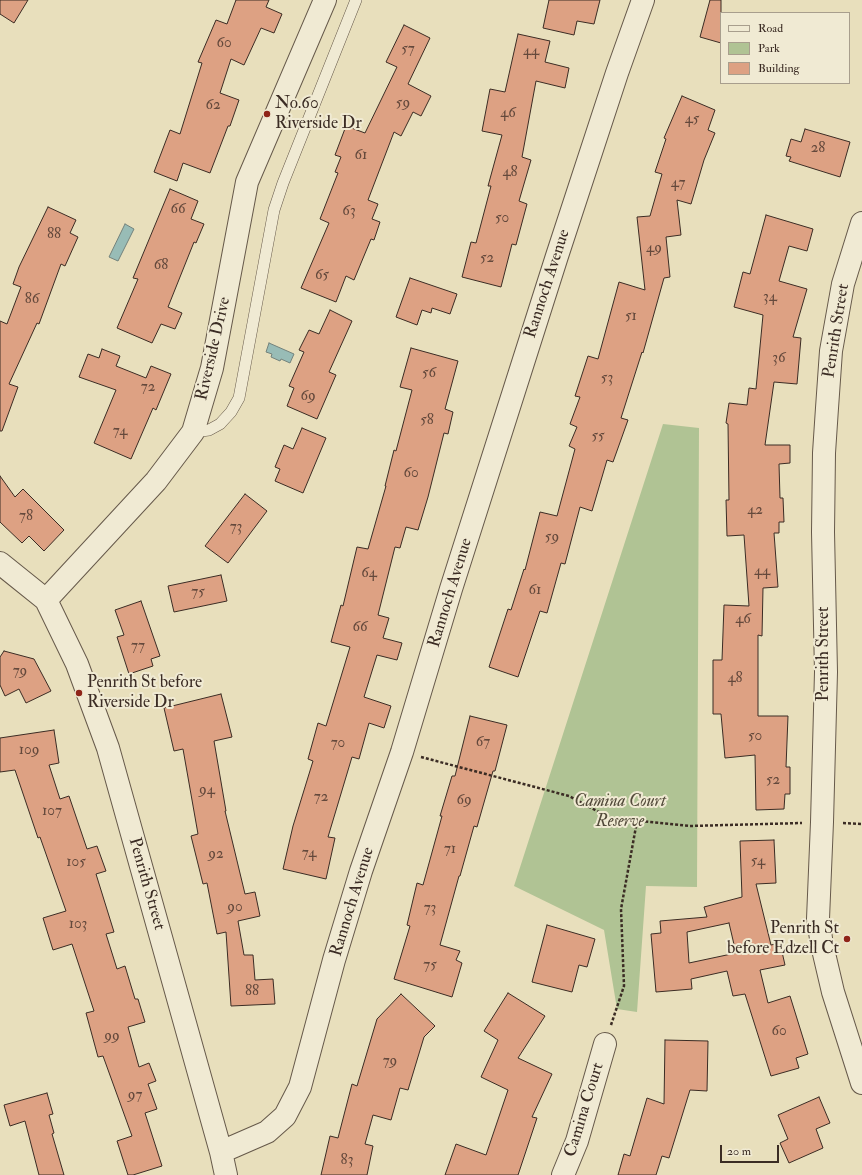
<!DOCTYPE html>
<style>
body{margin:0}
#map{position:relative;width:862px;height:1175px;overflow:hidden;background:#e8dfbc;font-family:"IM FELL Double Pica",serif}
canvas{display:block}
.legend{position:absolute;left:720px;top:12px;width:130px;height:72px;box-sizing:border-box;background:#f0ead3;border:1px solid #a89e8d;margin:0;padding:5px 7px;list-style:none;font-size:12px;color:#3b2c24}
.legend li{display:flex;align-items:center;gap:8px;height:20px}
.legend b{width:20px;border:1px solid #a89e8d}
.scale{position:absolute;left:720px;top:1145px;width:59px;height:18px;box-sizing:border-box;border:2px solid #3b2c24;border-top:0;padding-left:5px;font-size:12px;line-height:14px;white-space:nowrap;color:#3b2c24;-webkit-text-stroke:3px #f0ead3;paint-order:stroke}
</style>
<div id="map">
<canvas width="862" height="1175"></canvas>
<ul class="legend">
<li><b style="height:5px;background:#f0ead3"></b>Road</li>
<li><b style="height:11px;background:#b0c394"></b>Park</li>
<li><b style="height:11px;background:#dda183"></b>Building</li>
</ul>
<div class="scale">20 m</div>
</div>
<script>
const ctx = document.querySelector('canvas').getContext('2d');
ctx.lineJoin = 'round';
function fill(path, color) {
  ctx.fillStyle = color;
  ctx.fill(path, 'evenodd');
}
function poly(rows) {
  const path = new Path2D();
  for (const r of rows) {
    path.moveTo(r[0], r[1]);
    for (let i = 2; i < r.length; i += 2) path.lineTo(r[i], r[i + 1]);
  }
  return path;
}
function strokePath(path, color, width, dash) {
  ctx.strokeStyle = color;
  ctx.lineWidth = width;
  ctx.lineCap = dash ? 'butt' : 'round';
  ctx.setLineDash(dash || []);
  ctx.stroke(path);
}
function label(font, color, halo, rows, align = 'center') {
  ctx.font = font + ' "IM FELL Double Pica",serif';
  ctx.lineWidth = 4;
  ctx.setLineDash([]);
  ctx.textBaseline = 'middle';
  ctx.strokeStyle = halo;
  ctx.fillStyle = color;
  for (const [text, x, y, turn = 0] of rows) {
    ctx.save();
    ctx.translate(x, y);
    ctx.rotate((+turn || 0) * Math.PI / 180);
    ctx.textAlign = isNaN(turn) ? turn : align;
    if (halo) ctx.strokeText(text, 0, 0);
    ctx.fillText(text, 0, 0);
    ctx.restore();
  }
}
fill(poly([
 [663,424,699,428,697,887,646,886,637,1012,617,1009,604,930,514,886]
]), '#b0c394');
const water = poly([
 [125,224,134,229,118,261,109,257,125,224],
 [269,343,294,354,290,363,281,359,280,361,271,357,272,354,266,352,269,343]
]);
fill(water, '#98bcb6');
strokePath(water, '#73827c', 1);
const building = poly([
 [0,0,28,0,14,23,0,14,0,0],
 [236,0,269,0,266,7,282,14,274,33,261,28,244,65,231,59,220,93,239,100,230,126,228,126,210,173,183,163,177,181,154,172,170,130,180,134,202,63,198,62,216,20,227,24,236,0],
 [549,0,600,0,594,24,577,21,574,35,543,28,549,0],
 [710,0,721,0,721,43,700,37,710,0],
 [404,25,430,38,408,84,431,96,421,116,413,112,401,136,394,132,368,200,378,204,372,219,380,222,374,240,371,239,354,280,346,276,336,302,301,288,329,223,320,219,338,173,335,172,341,157,335,155,346,126,365,133,397,67,386,62,404,25],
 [518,34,550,41,545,62,569,68,565,88,536,81,522,157,531,160,519,201,527,204,516,245,512,244,501,287,462,277,471,242,476,243,491,186,488,186,502,135,482,131,490,89,505,92,518,34],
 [682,96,715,110,708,130,715,133,704,160,691,204,677,200,681,235,666,237,670,277,664,278,643,353,642,352,621,418,628,420,613,462,607,460,592,511,580,507,565,564,561,563,547,613,540,611,518,677,489,667,508,609,511,610,524,569,525,570,540,512,557,516,575,449,569,446,577,427,570,424,580,397,575,396,588,356,598,359,619,282,645,290,637,217,650,216,662,174,655,172,666,139,664,138,682,96],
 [805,129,850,142,840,177,789,161,791,157,786,156,791,139,801,142,805,129],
 [170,189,198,201,191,219,204,224,196,243,194,242,168,307,182,313,175,329,161,324,152,343,117,328,138,279,133,278,170,189],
 [48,207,76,220,70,233,78,237,65,266,61,264,39,324,37,323,9,384,18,387,2,431,0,431,0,321,7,324,21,287,13,284,19,267,48,207],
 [766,215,813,229,807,251,789,246,779,281,807,289,793,337,801,338,797,384,774,382,765,445,790,445,790,463,779,464,780,498,783,498,784,522,779,522,779,533,774,533,778,587,763,588,762,636,758,635,758,716,788,716,786,767,790,767,790,794,785,794,784,809,756,810,755,755,725,758,721,714,713,714,713,660,722,660,724,605,749,606,744,535,727,536,726,500,729,500,728,424,726,423,729,403,747,405,749,388,756,389,763,315,734,307,743,272,750,274,766,215],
 [410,278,457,294,450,314,432,308,431,313,422,310,417,325,396,317,410,278],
 [330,310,352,321,329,372,336,375,317,419,287,406,294,388,289,386,304,352,299,350,309,330,319,334,330,310],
 [411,348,458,361,445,409,453,412,448,434,444,433,428,497,418,530,406,527,400,548,395,547,378,615,389,618,383,638,402,643,397,660,377,655,364,697,391,706,384,728,369,723,359,759,352,757,328,837,335,838,326,879,283,869,293,826,313,761,308,759,318,723,326,726,350,647,331,642,341,605,343,606,357,547,368,549,386,486,385,486,394,450,396,451,412,390,400,387,411,348],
 [102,349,120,356,116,366,146,378,151,366,171,374,156,410,153,408,131,459,94,443,116,390,79,377,88,354,99,358,102,349],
 [302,428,326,438,303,493,275,481,280,469,275,467,284,445,293,449,302,428],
 [0,476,15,497,23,489,64,530,44,551,29,536,22,543,0,522,0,476],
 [245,494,267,511,228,563,205,546,245,494],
 [221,575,227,601,174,612,168,586,221,575],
 [141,601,160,656,151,659,153,666,129,674,117,637,124,635,115,610,141,601],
 [4,651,34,659,51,691,26,703,19,689,5,696,0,685,0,657,4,651],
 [221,694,232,737,214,741,226,811,225,811,245,894,255,892,260,916,238,921,244,955,253,955,255,980,273,979,275,1004,231,1006,226,932,217,934,207,883,203,884,191,836,198,834,183,749,174,751,164,708,221,694],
 [470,716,507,725,495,771,493,771,477,827,474,826,460,876,459,876,440,945,460,951,456,960,462,963,452,997,394,979,410,926,407,925,417,883,423,885,442,816,440,816,452,776,455,776,470,716],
 [54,730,59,763,49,765,60,799,69,796,87,849,97,846,106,871,96,874,114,932,106,934,117,969,125,966,135,999,138,999,145,1022,128,1027,139,1067,149,1063,156,1081,148,1084,157,1109,145,1113,162,1166,133,1175,128,1175,117,1141,132,1136,103,1056,98,1057,86,1013,94,1011,72,944,53,950,43,918,66,911,40,837,38,838,15,770,0,772,0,738,54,730],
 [774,840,776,883,756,884,771,945,780,943,785,965,760,970,768,1003,790,996,808,1054,796,1058,799,1068,771,1076,745,994,733,996,727,971,691,979,692,989,656,992,651,934,661,933,660,921,707,917,704,907,742,897,740,841,774,840],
 [729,923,736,953,689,963,687,932,729,923],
 [547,925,595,939,587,967,579,965,572,992,532,982,547,925],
 [508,993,545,1016,518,1058,552,1074,532,1117,537,1118,518,1175,445,1175,456,1144,486,1155,508,1090,481,1077,498,1040,484,1031,508,993],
 [401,994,435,1026,424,1037,408,1090,400,1088,391,1120,373,1115,365,1144,373,1146,367,1175,321,1175,330,1136,338,1138,352,1084,357,1086,377,1019,401,994],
 [665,1040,708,1041,707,1091,690,1090,669,1158,662,1156,656,1175,618,1175,624,1154,630,1156,647,1098,664,1104,665,1040],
 [47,1093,53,1114,49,1115,54,1133,52,1134,64,1175,39,1175,25,1121,10,1126,4,1105,47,1093],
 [819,1097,830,1123,816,1129,823,1148,789,1163,780,1143,788,1139,778,1115,819,1097]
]);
fill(building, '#dda183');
strokePath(building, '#3b2c24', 1);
const service = poly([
 [193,432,209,430,220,424,231,412,239,398,274,210,283,183,356,0]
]);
const minor = poly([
 [862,223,843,284,831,351,827,408,824,453,823,532,826,672,822,822,818,919,822,945,833,992,862,1083],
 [0,563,46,600,156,481,193,432,212,368,247,182,325,0],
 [46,600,77,664,108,748,221,1152,226,1175],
 [221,1152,267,1132,285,1116,300,1087,334,960,361,871,402,752,451,589,557,256,617,73,643,0],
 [563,1175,577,1141,605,1044]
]);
strokePath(service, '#66594a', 12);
strokePath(minor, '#66594a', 24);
strokePath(poly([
 [421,757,569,796,610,818,690,826,802,823],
 [843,823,862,824],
 [611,1025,624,986,621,909,637,821]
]), '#3b2c24', 2.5, [3, 2]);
strokePath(service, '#f0ead3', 11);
strokePath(minor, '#f0ead3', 22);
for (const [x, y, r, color] of [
 [267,114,4,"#8f2418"],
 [79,693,4,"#8f2418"],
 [847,939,4,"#8f2418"]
]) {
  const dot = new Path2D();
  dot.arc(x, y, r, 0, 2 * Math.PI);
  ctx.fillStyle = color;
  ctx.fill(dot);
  strokePath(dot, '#f0ead3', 1.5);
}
label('15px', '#64493c', null, [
 ["60",224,44],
 ["57",408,50],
 ["44",531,52],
 ["59",403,104],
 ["62",213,106],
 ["46",508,114],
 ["45",692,120],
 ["28",818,149],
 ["61",361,156],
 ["48",510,173],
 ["47",678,184],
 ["66",178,210],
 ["63",349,212],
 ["50",502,219],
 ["88",54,235],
 ["49",654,249],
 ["52",487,259],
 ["68",161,266],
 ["65",322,276],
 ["34",770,298],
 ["86",32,300],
 ["51",631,317],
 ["36",779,359],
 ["56",429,374],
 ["53",607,379],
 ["72",148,388],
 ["69",308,397],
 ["58",427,421],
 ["74",120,432],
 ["55",598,437],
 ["60",411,474],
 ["42",755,511],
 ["78",26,517],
 ["73",236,528],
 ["59",552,538],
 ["44",762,572],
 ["64",369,574],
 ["61",535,591],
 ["75",198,593],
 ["46",743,620],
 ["66",360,628],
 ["77",138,647],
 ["79",20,672],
 ["48",735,679],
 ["50",755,737],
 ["67",483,743],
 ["70",338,744],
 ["109",29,751],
 ["52",773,781],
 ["94",207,791],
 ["72",321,798],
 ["69",464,801],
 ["107",52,812],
 ["71",450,850],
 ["74",309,854],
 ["92",216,855],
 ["54",758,862],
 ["105",76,863],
 ["90",235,908],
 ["73",430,909],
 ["103",78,925],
 ["75",430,966],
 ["88",252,992],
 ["60",779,1032],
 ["99",112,1037],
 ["79",390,1062],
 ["97",135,1096],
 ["83",347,1161]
]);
label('17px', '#3b2c24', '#f0ead3', [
 ["No.60",275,104],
 ["Riverside Dr",275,124],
 ["Penrith St before",87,683],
 ["Riverside Dr",87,703],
 ["Penrith St",839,929,"right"],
 ["before Edzell Ct",839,949,"right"]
], 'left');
label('17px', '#3b2c24', '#f0ead3', [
 ["Rannoch Avenue",548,284,-72],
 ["Penrith Street",837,331,-81],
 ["Riverside Drive",214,349,-77],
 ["Rannoch Avenue",451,593,-73],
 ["Penrith Street",824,654,-90],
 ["Penrith Street",146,884,74],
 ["Rannoch Avenue",353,902,-73],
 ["Camina Court",585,1110,-73]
]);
label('italic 17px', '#524a3a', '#f0ead3', [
 ["Camina Court",620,802],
 ["Reserve",620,822]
]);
</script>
